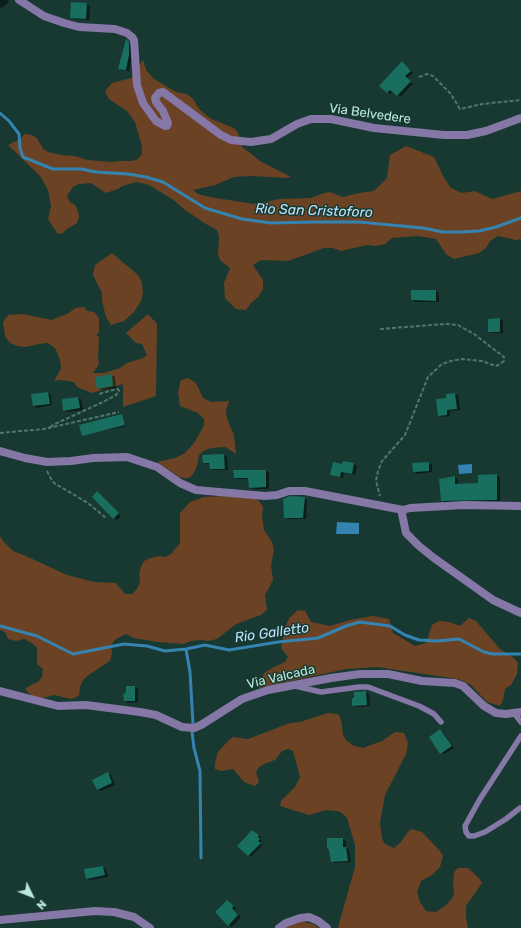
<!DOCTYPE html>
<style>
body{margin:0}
#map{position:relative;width:521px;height:928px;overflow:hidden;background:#173932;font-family:Rubik,sans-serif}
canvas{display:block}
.north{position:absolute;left:12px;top:876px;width:40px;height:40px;-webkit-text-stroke:3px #173932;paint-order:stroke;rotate:133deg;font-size:11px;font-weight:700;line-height:16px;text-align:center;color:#baeade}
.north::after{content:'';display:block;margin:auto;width:14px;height:18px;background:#baeade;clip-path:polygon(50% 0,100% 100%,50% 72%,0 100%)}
</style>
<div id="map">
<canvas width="521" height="928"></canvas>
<div class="north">N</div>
</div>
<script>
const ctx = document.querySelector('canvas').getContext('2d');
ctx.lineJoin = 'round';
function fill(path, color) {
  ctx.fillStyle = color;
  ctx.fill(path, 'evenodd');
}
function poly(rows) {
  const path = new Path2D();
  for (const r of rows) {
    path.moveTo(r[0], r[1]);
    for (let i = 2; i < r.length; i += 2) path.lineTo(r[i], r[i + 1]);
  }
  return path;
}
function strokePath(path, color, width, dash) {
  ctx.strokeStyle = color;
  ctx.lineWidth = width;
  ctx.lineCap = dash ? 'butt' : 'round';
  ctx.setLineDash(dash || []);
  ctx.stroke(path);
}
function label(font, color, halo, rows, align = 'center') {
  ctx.font = font + ' Rubik,sans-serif';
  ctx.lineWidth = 3;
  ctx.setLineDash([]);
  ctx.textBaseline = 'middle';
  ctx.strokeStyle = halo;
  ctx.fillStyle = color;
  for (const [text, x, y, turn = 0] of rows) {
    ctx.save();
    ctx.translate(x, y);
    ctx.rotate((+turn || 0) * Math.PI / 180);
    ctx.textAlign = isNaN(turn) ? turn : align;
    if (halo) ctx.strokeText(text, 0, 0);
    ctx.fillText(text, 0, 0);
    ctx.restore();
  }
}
fill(poly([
 [143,60,146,70,154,79,176,92,187,94,193,99,200,110,211,119,234,128,238,133,242,147,250,153,260,161,291,177,287,178,251,176,234,177,215,185,193,190,198,194,210,197,254,204,280,199,311,198,324,193,330,192,343,197,359,193,374,191,387,178,390,155,406,146,434,157,442,174,450,187,455,190,462,193,475,191,492,199,521,191,521,239,516,240,498,236,490,241,486,248,479,253,454,259,446,254,436,239,418,236,392,238,385,244,376,246,367,245,341,251,333,248,324,248,288,261,261,260,253,265,263,280,263,289,258,297,251,303,246,310,236,309,225,298,224,283,230,268,220,260,218,254,219,236,217,230,206,224,185,210,175,201,149,185,137,182,122,186,118,189,106,193,91,183,79,184,73,187,67,196,70,202,75,205,78,211,79,217,77,223,67,229,63,233,58,234,48,219,51,206,48,190,40,176,8,145,20,139,25,134,32,135,37,138,43,149,48,152,61,155,75,156,87,160,112,162,119,161,132,161,138,159,142,154,142,146,135,122,127,111,109,99,105,91,112,83,131,78],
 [112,253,138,275,142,283,143,292,141,301,134,312,124,321,111,325,106,317,102,301,102,293,93,275,95,265],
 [84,307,87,311,94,312,99,318,99,332,96,335,99,337,98,358,99,364,93,373,104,373,110,371,120,368,127,363,143,358,147,355,142,344,136,343,126,333,148,314,157,324,156,396,123,407,123,384,92,393,77,387,74,382,60,380,54,381,61,369,60,360,57,352,55,348,48,343,39,344,26,347,17,346,10,343,5,336,3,322,8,315,23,314,52,320,69,313,75,308],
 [188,378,196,383,203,398,211,402,229,401,226,410,227,419,234,435,236,454,225,447,211,448,203,451,199,455,197,466,193,474,189,478,184,478,179,477,157,462,175,458,185,453,194,443,204,426,204,419,198,413,180,406,178,392,181,380],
 [225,496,253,498,259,501,263,507,262,515,264,530,272,542,274,550,271,565,273,580,265,595,267,610,261,615,236,624,217,639,208,641,200,640,191,641,184,644,158,642,134,638,126,634,116,639,111,645,112,653,110,661,90,674,83,680,80,687,79,696,71,699,54,695,38,699,31,695,25,689,31,685,38,682,42,677,43,669,37,664,37,648,32,643,24,639,16,641,8,639,5,632,0,630,0,536,3,541,13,551,26,556,67,575,94,582,116,583,125,594,132,594,137,589,140,582,139,574,141,567,144,561,151,558,158,556,165,557,171,554,180,543,180,513,190,502,204,497],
 [298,610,305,611,311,622,330,626,350,620,373,616,389,619,393,633,415,646,426,643,432,625,439,621,449,622,460,626,469,618,476,621,500,649,514,658,518,663,517,674,511,685,505,689,503,700,500,706,487,702,470,684,458,679,377,667,346,669,259,688,264,673,274,667,285,662,288,657,281,648,285,627,290,617],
 [328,713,338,714,341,719,343,735,346,740,354,746,364,748,368,746,382,741,395,732,404,733,408,743,406,754,385,795,380,823,382,839,385,844,394,848,401,842,407,833,411,829,422,832,440,851,443,856,440,867,432,875,421,881,417,892,420,902,426,911,436,912,445,906,452,899,454,894,453,883,454,872,458,868,468,868,479,878,482,883,466,906,466,918,468,928,339,928,338,927,355,867,355,845,347,818,343,814,338,811,326,810,309,815,280,806,281,801,295,787,300,777,293,751,288,749,282,751,275,760,264,764,259,767,256,772,259,782,255,786,244,782,233,769,221,771,215,769,215,763,218,752,229,740,233,737,248,739,290,723,300,722],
 [298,921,313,924,319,928,282,928]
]), '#6b4324');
fill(poly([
 [472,464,472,473,459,474,458,465],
 [337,522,359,523,359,534,336,534]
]), '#3483b0');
fill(poly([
 [0,0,7,0,9,2,2,8,0,7],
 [72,3,87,4,90,6,89,20,74,19,71,17],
 [128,42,131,44,132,56,129,71,119,68],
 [403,62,413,73,407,78,413,84,400,97,393,91,390,94,387,92],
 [412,291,436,291,439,293,439,302,415,302,412,300],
 [500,319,503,321,503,333,492,333,489,332,489,320],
 [111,375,115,377,116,388,101,390,98,388],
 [48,393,51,395,52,405,37,408,34,406],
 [455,394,458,395,460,410,450,411,450,416,442,417,439,415,447,399,447,395],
 [78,398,81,399,83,410,67,412,64,410,63,400],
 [122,416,126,426,83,435],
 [224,455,227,457,228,470,214,470,211,468,210,465,204,463],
 [428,463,432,464,432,472,417,474,414,472],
 [354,464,357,466,355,475,344,473,343,478,331,475,343,465],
 [266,471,269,472,269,489,253,489,250,487,249,479,238,479,235,478],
 [497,475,500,477,500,501,445,502,442,500,455,477,458,479,458,485,478,484],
 [97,493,121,516,117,520,114,518],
 [304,498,307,499,306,519,288,519,285,517],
 [127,687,135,687,138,689,138,702,128,703,125,701,127,694],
 [366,692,369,694,370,706,356,707,353,705],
 [440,731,443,732,454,748,444,754,441,753],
 [108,773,111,775,115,785,101,791,98,789],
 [255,833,261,837,260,839,262,841,260,843,262,845,251,857,249,855],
 [343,839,346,841,346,848,349,849,351,862,335,863,332,862],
 [103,867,106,869,108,877,90,880,87,879],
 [227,901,236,908,234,910,241,917,232,927,229,925]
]), '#0007');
strokePath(poly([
 [0,113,9,121,19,134,20,148,23,157,53,169,81,169,96,172,128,174,146,177,163,182,205,208,242,219,271,223,314,222,359,222,423,228,443,232,462,232,479,231,496,227,521,218],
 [0,626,37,636,73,654,124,644,147,646,165,651,186,649,205,645,229,650,278,642,318,638,346,626,360,622,390,626,405,635,419,640,437,641,459,639,484,652,493,654,521,654],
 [186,649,190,672,193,724],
 [192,732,194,748,200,771,201,858]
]), '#3483b0', 3);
fill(poly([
 [71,2,87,3,86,19,70,18],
 [126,39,129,42,129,55,126,70,118,69],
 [402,61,411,71,405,76,411,81,397,96,390,90,387,93,379,86],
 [411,290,436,290,436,301,411,300],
 [500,318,500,332,488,332,488,319],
 [112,374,113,386,97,389,95,377],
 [48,392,50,404,33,406,31,394],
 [455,393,457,409,447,410,447,415,438,416,436,399,446,398,446,394],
 [78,397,80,408,63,411,62,399],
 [122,414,125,425,82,436,79,425],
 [224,454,225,469,210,469,209,463,203,463,202,455],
 [343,461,354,463,352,474,341,472,340,477,330,475,333,462,342,464],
 [429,462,429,471,413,472,412,463],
 [233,470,266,470,266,487,249,488,248,478,234,478],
 [497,474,497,500,441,501,439,479,455,476,455,484,478,483,478,475],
 [97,491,119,513,113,519,92,497],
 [290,496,305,497,303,518,284,518,283,499],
 [126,686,135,686,135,701,124,701,123,694,126,693],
 [366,691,367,705,352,706,352,698,354,698,354,692],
 [440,729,452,746,440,754,429,737],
 [108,772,112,783,97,790,92,780],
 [252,830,259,835,258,837,260,839,258,841,261,843,248,856,237,846],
 [327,838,343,838,343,847,346,847,348,861,331,862,329,850,327,848],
 [103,866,105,875,86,879,84,869],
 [227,900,234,906,232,908,238,915,228,926,215,912]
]), '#186e5f');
strokePath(poly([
 [419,77,427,74,433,76,451,94,460,109,482,104,521,100],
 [380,329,445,324,458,325,474,334,504,357,504,361,500,364,496,366,482,361,462,359,451,361,442,364,428,377,405,435,382,461,378,471,376,481,380,496],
 [50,427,55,424,103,402,116,395,119,391,118,389,113,390,99,394],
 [0,433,44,429,119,412],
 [47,471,50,477,54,483,88,503,106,518]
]), '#50776f', 2, [4, 2]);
strokePath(poly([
 [295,686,321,692,359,687,368,687,419,706,434,714,441,722],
 [514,713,521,722],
 [520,808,506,819,485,832,474,836,469,836,466,832,465,826,480,799,521,736]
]), '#8577a6', 5.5);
strokePath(poly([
 [19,0,44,16,64,23,79,27,115,29,127,33,132,37,134,40,137,85,143,103,156,121,165,126,167,126,168,123,163,111,156,102,155,98,159,93,163,92,221,135,231,140,251,142,271,139,297,124,311,119,331,119,374,128,444,135,467,135,486,131,521,118],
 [0,451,25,458,47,462,71,461,93,458,127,457,157,467,180,483,196,490,265,496,277,495,289,491,305,491,403,510],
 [521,506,464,505,410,508,403,510,402,514,406,533,419,546,434,558,493,600,521,613],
 [0,691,58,706,86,705,140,712,156,715,182,727,194,728,201,725,242,699,268,690,331,678,360,674,388,674,422,681,455,683,463,686,484,706,496,713,506,714,521,712],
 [0,920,95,911,114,912,134,917,150,928],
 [279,928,286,923,300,918,309,917,318,921,327,928]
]), '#8577a6', 8);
label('13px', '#baeade', '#173932', [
 ["Via Belvedere",370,114,8],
 ["Via Valcada",281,677,-13]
]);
label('italic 14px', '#bce2fb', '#173932', [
 ["Rio San Cristoforo",314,211,2],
 ["Rio Galletto",272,633,-8]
]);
</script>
